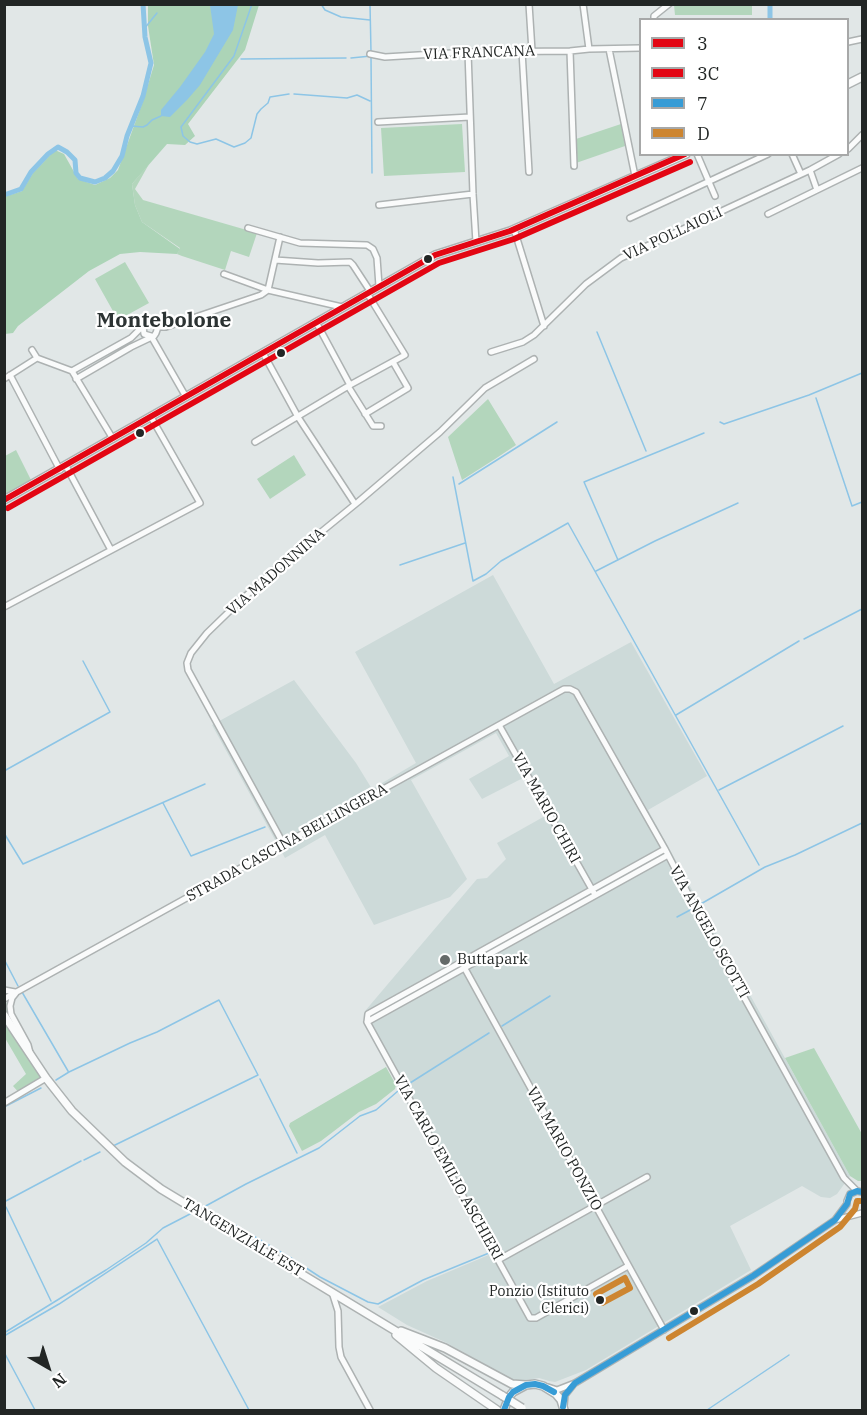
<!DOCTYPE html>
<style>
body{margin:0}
#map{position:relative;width:867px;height:1415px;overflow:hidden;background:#e1e7e7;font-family:"IBM Plex Serif",serif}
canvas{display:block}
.frame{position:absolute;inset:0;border:6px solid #222625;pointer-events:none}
.legend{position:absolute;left:639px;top:18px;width:210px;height:138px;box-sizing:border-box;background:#fff;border:2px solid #a7a8a8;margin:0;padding:8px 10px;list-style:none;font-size:18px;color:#222625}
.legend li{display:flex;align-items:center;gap:12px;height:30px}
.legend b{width:30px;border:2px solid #a7a8a8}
.north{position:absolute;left:18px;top:1337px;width:60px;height:60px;-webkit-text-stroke:4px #fff;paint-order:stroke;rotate:141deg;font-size:16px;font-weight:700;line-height:24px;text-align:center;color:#222625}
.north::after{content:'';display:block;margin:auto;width:21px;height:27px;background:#222625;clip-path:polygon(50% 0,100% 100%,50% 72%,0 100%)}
</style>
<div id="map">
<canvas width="867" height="1415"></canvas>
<div class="frame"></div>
<ul class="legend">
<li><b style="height:8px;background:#e30613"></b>3</li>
<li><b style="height:8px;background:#e30613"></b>3C</li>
<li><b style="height:8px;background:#379cd6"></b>7</li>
<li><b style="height:8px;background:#cd8530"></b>D</li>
</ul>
<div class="north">N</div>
</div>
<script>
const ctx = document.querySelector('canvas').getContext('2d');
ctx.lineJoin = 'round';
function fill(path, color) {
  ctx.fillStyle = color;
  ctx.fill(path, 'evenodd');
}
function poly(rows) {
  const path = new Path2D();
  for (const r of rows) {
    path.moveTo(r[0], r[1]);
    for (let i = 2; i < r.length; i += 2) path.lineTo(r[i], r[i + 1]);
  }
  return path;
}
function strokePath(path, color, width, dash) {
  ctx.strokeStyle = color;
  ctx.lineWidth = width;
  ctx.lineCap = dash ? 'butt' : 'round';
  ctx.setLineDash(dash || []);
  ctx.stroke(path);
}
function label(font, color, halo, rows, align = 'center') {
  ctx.font = font + ' "IBM Plex Serif",serif';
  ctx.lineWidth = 4.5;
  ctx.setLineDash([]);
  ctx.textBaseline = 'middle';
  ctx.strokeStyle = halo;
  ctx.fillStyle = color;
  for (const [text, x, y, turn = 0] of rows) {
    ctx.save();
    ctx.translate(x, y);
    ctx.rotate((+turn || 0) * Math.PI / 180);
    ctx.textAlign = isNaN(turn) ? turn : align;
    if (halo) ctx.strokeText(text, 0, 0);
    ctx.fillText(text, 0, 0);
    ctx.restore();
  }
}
fill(poly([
 [493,575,554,684,631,642,707,776,648,810,850,1176,837,1194,830,1198,821,1197,802,1186,730,1226,751,1270,586,1370,555,1382,549,1381,539,1378,520,1381,513,1381,447,1343,407,1325,378,1307,427,1281,491,1254,364,1023,365,1011,477,879,487,878,506,859,497,843,545,816,523,778,482,799,469,779,509,756,496,733,411,780,467,879,450,897,374,925,325,835,285,858,212,725,294,680,356,763,372,789,416,763,355,652]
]), '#cddad9');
fill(poly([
 [674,5,752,5,752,15,675,15],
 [462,124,465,172,384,176,381,128],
 [621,124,625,146,576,163,573,140],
 [149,164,135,189,143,200,257,233,249,257,231,251,225,270,182,256,177,254,180,248,142,222,135,205,132,184],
 [125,262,149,303,118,320,95,279],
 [488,399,516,445,495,459,462,480,448,437],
 [16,450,32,482,5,497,5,456],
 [294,455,306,475,270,499,257,479],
 [4,999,49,1078,21,1095,13,1086,26,1074,5,1038],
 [814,1048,862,1134,862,1181,858,1181,850,1176,785,1058],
 [386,1067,396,1085,395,1089,376,1104,359,1112,321,1141,302,1151,289,1126,290,1123]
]), '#b3d6bc');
fill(poly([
 [148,5,259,5,245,50,188,124,195,136,185,145,167,144,132,184,135,205,142,222,180,249,177,254,140,252,120,254,89,271,18,326,13,333,5,334,4,197,22,191,33,173,55,150,64,154,78,179,95,185,110,178,118,170,143,101,154,65,148,26]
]), '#acd4b7');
fill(poly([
 [210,5,238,5,233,30,200,85,187,100,170,117,161,116,161,110,180,87,205,52,214,34]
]), '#8dc5e6');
strokePath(poly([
 [252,4,234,56,181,127,183,136,190,142,197,144,216,139,234,147,245,143,251,138,257,114,261,109,268,103,270,97,289,94],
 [321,4,325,10,341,17,370,20],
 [370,4,371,52],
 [144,29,157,13],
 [351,58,371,56,372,173],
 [241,59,346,58],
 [294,94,347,98,357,95,370,101],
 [131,126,143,127,147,125,152,120,161,116],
 [597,332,646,451],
 [816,398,852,506,862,502],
 [720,422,724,424,809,395,862,373],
 [453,477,473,581,486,574,501,561,568,523,759,865],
 [459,484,557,422],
 [618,560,584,482,704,433],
 [400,565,465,543],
 [596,571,655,541,738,503],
 [804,639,862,609],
 [676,715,799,641],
 [4,771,110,712,83,661],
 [719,790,843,726],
 [163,803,191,856,265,827],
 [4,833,23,864,205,784],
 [699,905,765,867,795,855,862,823],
 [677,917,692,909],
 [4,959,18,986],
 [22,992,68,1071],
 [502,1026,550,996],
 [260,1079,297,1153],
 [56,1080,69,1072,130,1043,157,1032,219,1000,258,1075,113,1146],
 [410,1083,489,1033],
 [4,1107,41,1088],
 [84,1160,100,1152],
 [4,1202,81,1161],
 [6,1207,51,1301],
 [204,1207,291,1258,320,1277,368,1302,378,1304,423,1280,489,1253],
 [202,1208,246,1184,319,1148,360,1116,376,1110,398,1091],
 [4,1333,106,1270,146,1243,163,1228,190,1214],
 [4,1336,59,1304,157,1239,249,1410],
 [4,1352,35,1410],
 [707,1410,789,1355]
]), '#8dc5e6', 1.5);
strokePath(poly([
 [770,20,770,4],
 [4,195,21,189,31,172,48,154,58,147,67,152,75,160,76,173,80,178,95,182,105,178,113,171,122,156,127,136,143,96,151,63,145,37,143,4]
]), '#8dc5e6', 5);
const minor = poly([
 [529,4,532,51],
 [583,4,589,49],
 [654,20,654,16,669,4],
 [848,42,862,39],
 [609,49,635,176],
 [522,51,529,172],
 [570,51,574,166],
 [468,52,473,194,476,242],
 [370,54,385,57,468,52,570,51,589,49,640,48],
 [378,122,470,117],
 [848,149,862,135],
 [697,154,715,196],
 [792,154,801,174],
 [810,170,817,190],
 [379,205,473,194],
 [768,214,862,168],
 [630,218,768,154],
 [248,228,300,243,367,245,373,249,377,258,379,286],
 [514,229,544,326],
 [275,260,318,263,350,262,353,265,370,291],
 [224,274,268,290,342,307],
 [268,290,280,237],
 [316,322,350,385],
 [143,326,144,334,151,336,186,397],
 [158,327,166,327,261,295,268,290],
 [32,350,37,358],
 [491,352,523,342,534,335,586,284,621,258,810,170,839,154],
 [263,353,298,417,355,504],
 [37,358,72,371,113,439],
 [72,371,131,338,147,322,154,322,158,327],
 [10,375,60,470],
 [4,379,37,358],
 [76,379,131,347,154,336,156,333,158,327],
 [348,386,373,426,381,426],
 [365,414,408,388,393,362],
 [255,442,350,385,405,355,367,293],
 [66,466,111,550],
 [4,607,200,503,151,417],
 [499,725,594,893],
 [284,845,188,670,187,663,191,653,207,633,240,601,277,568,358,502,440,432,485,388,534,359],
 [464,967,664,1330],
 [4,990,15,992],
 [16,993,12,998,10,1006,11,1014,28,1045,30,1053],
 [4,999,564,689,570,689,576,692,665,849,703,923,844,1178,857,1191],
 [367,1022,668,855],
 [4,1103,46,1078],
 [835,1220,847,1204,847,1201,850,1194,857,1191,862,1192],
 [498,1260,647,1177],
 [628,1266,536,1318,530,1318,367,1022,368,1014,665,849],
 [332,1292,338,1311,339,1347,341,1357,370,1410],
 [548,1387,557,1390,575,1383,753,1276,835,1220,862,1213],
 [564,1406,565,1395,573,1385]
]);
const major = poly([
 [848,84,862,77],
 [4,500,435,255,510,231,686,154],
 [4,1015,46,1078,72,1111,125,1162,161,1189,503,1396],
 [401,1331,445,1348,512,1384,526,1385],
 [396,1335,436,1368,497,1410],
 [504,1410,509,1397,513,1392,526,1385,535,1384,543,1386,556,1394,561,1400,564,1410]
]);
strokePath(minor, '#adb2b2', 8);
strokePath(major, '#adb2b2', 10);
strokePath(minor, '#fafbfb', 5);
strokePath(major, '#fafbfb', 7);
const majorBridge = poly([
 [503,1396,522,1408]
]);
strokePath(majorBridge, '#adb2b2', 10, []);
strokePath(majorBridge, '#fafbfb', 7);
strokePath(poly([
 [4,500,435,255,510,231,685,154]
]), '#e30613', 6);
strokePath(poly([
 [8,508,439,263,514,239,690,162]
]), '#e30613', 6);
strokePath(poly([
 [563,1407,565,1395,575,1383,753,1276,835,1220,847,1204,850,1194,857,1191,862,1192],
 [504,1410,509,1397,513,1392,526,1385,535,1384,543,1386,554,1392]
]), '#379cd6', 6);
strokePath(poly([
 [625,1278,630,1288,602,1303,596,1294,625,1278],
 [669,1338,758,1284,840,1227,855,1209,857,1201,860,1201]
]), '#cd8530', 6);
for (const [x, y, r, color] of [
 [428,259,5,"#222625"],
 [281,353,5,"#222625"],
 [140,433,5,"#222625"],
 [445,960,6,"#656a69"],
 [600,1300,5,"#222625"],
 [694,1311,5,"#222625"]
]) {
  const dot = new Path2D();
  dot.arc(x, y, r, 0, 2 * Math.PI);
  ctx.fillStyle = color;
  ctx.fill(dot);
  strokePath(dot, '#fff', 2);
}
label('14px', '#222625', '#fff', [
 ["Ponzio (Istituto",589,1292],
 ["Clerici)",589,1309]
], 'right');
label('15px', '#222625', '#fff', [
 ["VIA FRANCANA",479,53,-2],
 ["VIA POLLAIOLI",673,234,-25],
 ["VIA MADONNINA",276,572,-41],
 ["VIA MARIO CHIRI",546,808,61],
 ["STRADA CASCINA BELLINGERA",287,843,-29],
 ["VIA ANGELO SCOTTI",709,932,61],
 ["VIA MARIO PONZIO",564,1149,61],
 ["VIA CARLO EMILIO ASCHIERI",448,1168,61],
 ["TANGENZIALE EST",243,1238,31]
]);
label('15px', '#222625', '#fff', [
 ["Buttapark",457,960]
], 'left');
label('bold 21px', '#2c3333', '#fff', [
 ["Montebolone",164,321]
]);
</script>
